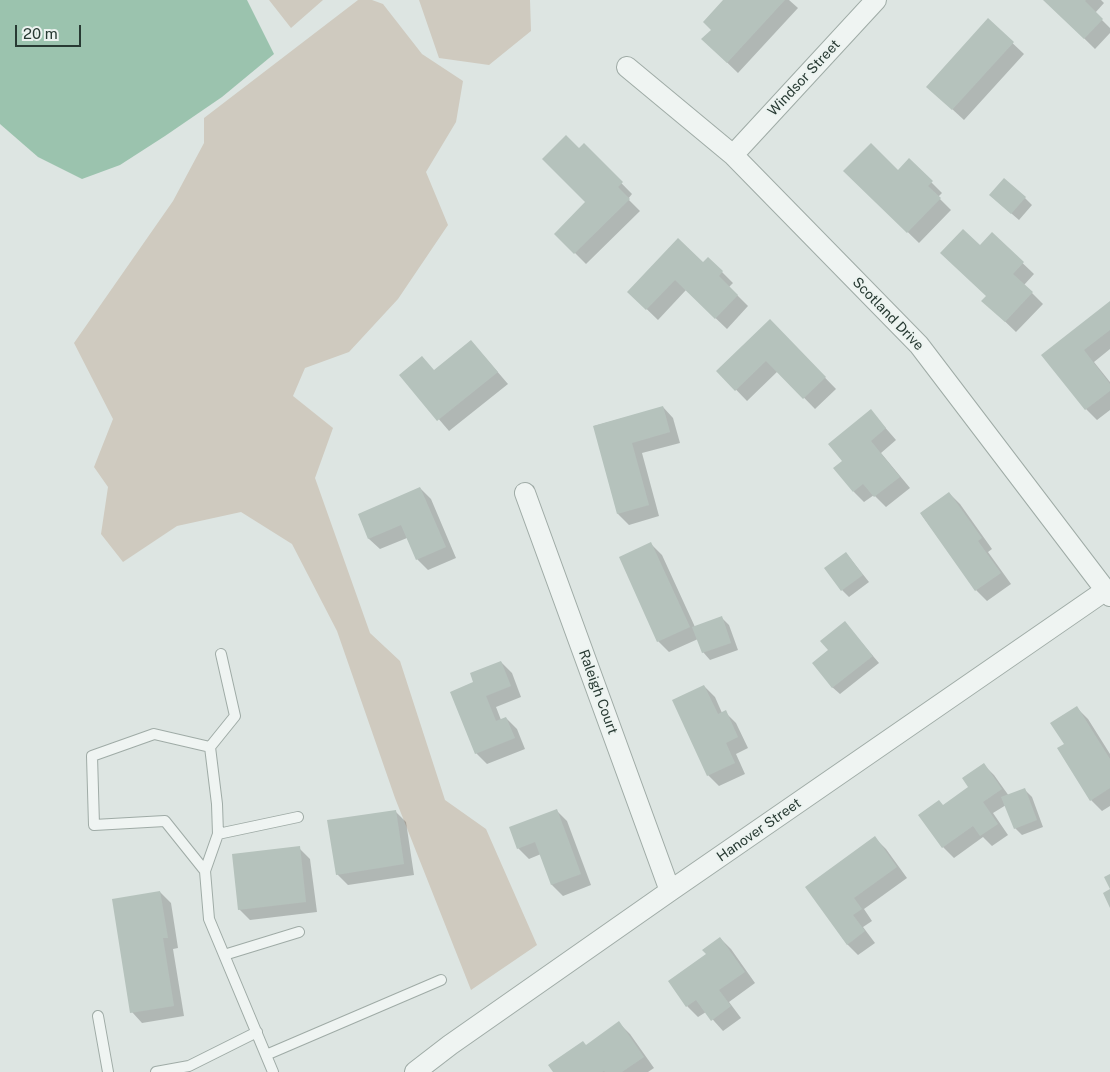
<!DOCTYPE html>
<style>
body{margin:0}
#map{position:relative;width:1110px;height:1072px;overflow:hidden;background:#dde5e2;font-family:"Public Sans",sans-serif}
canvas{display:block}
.scale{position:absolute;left:15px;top:25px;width:66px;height:22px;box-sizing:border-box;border:2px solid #283a33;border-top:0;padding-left:6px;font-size:15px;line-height:18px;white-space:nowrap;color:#283a33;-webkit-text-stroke:4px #ecf3f0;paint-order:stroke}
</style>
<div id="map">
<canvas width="1110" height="1072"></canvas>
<div class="scale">20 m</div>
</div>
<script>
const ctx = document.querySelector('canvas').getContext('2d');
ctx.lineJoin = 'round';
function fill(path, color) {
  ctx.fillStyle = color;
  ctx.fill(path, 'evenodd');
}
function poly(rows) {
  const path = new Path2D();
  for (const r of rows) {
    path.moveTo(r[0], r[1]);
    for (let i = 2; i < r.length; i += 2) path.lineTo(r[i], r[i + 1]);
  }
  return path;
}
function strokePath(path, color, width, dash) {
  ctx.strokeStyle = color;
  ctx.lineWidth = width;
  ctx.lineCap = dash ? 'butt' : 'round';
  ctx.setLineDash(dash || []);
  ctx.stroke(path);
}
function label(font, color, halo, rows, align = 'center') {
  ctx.font = font + ' "Public Sans",sans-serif';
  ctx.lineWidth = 4;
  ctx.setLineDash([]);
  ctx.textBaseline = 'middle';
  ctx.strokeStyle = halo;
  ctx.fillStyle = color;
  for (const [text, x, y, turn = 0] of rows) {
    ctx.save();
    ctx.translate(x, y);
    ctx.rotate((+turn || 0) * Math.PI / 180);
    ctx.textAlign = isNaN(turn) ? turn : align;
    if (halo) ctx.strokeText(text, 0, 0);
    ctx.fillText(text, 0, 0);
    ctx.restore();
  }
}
fill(poly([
 [269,0,323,0,291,28],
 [358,0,372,0,383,4,422,54,463,81,456,122,426,172,448,225,398,299,349,352,305,368,293,396,333,428,315,478,370,633,400,661,445,800,486,829,537,945,471,990,395,798,337,631,292,544,241,512,177,526,123,562,101,534,108,487,94,467,113,419,74,343,173,201,204,143,204,118],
 [419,0,530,0,531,31,489,65,439,58]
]), '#cfcabf');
fill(poly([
 [0,0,247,0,274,54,222,97,165,136,120,165,82,179,38,157,0,124]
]), '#9bc3ae');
fill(poly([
 [725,0,789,0,798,8,738,73,714,50],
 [1045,0,1101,0,1104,3,1095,13,1110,28,1110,33,1095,49],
 [988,20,1024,54,964,120,939,97],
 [584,145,632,194,628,199,640,211,586,264,556,234,587,202,579,150],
 [909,160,942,193,938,197,951,210,919,243,845,171,898,171],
 [1025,198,1032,205,1019,220,998,202],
 [992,234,1034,274,1024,285,1043,304,1016,332,994,311,980,247],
 [703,264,722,272,733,283,729,287,748,306,727,329,686,290,658,320,629,292],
 [1110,302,1110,349,1094,362,1110,382,1110,410,1097,420,1086,409,1043,355],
 [770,321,836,389,815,409,778,371,747,401,718,371],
 [471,341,508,384,449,431,401,375,435,371],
 [663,407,673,418,680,443,642,453,659,516,629,525,618,514,594,426],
 [870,410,896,440,881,453,910,488,886,507,874,495,864,502,854,492,844,461],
 [420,488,431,499,456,558,428,570,417,559,407,538,380,549,369,539,359,515],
 [949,493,960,504,992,549,988,552,1011,584,987,601,976,590,921,514],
 [651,544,662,555,695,627,722,618,729,625,738,650,710,660,703,652,698,639,669,652,658,641],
 [846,553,869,582,849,597,842,590],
 [845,623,879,663,840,694,832,687,829,650],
 [501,662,512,673,521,697,496,707,501,720,506,718,517,729,525,749,487,764,476,753,475,682],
 [704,686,715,697,722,713,725,712,736,723,748,748,736,754,745,774,719,786,708,775],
 [1077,708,1088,719,1110,754,1110,806,1102,811,1091,800,1065,745],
 [983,764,994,775,1009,796,1024,789,1032,797,1043,827,1022,835,1015,828,1006,805,993,813,1008,835,992,846,983,837,954,858,943,847,943,806,970,787],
 [556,810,567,821,591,885,563,896,552,885,541,854,529,859,518,848],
 [395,811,406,822,414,875,348,885,337,874],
 [875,838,886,849,907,878,864,909,872,921,863,927,875,943,858,955,847,944,806,887],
 [299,848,310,859,317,912,250,920,239,909],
 [160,892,171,903,178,948,173,949,184,1016,142,1023,132,1012],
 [720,938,731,949,755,983,729,1002,741,1018,723,1031,706,1012,698,1017,687,1006,708,954],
 [619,1023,630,1034,654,1068,648,1072,554,1072,586,1046]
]), '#0003');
fill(poly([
 [723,0,785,0,727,63,701,39,711,30,703,22],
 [1043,0,1086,0,1085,1,1103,19,1084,39],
 [988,18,1014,42,952,110,926,87],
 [566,135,579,148,584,143,623,182,618,187,630,199,574,254,554,234,585,202,542,159],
 [871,143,898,170,909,158,933,181,928,186,941,198,907,233,843,171],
 [1004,178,1026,197,1011,214,989,195],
 [963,229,980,245,992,232,1024,262,1013,274,1033,292,1005,322,981,301,986,296,940,253],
 [678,238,703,262,708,257,723,271,719,276,738,295,715,319,675,280,646,310,627,292],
 [1110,301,1110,330,1084,350,1110,384,1110,391,1085,410,1041,355],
 [770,319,826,377,803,399,766,361,735,391,716,371],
 [471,340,498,372,437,421,399,375,422,356,434,370],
 [663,406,670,432,632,443,649,505,617,514,593,426],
 [871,409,886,428,871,441,900,477,874,497,863,484,853,492,833,468,842,461,828,444],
 [420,487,446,547,416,560,401,525,368,539,358,514],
 [949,492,982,538,978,541,1001,573,975,591,920,513],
 [651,542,690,627,657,642,619,557],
 [846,552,863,575,841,591,824,568],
 [722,616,731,643,702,653,692,627],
 [845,621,873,656,832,688,812,663,828,650,820,641],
 [501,661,511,686,486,696,496,721,506,717,515,738,475,754,450,692,473,682,470,673],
 [704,685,718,714,726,710,738,737,726,743,735,763,707,776,672,700],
 [1077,706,1110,759,1110,788,1090,801,1057,748,1064,744,1050,723],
 [984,763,1002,789,983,802,998,824,980,836,973,826,942,848,918,815,939,800,943,805,968,787,962,778],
 [1025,788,1037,820,1014,829,1001,797],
 [557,809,581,874,551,885,535,842,517,849,509,827],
 [396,810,404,864,336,875,327,820],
 [875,836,897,867,854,898,862,909,853,915,865,931,847,945,805,887],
 [300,846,306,902,238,910,232,854],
 [1110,874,1110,889,1104,877],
 [1110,889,1110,908,1103,893],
 [160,891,168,938,163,938,174,1006,130,1013,112,899],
 [720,937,745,972,719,990,731,1006,711,1021,696,1000,686,1007,668,981,706,954,702,950],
 [619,1021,644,1057,622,1072,605,1072,604,1071,602,1072,553,1072,548,1065,583,1041,586,1045]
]), '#b5c2bc');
const lane = poly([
 [221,654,235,716,210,747,217,804,218,834,205,871,209,919,273,1072],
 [218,834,298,817],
 [205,871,165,821,94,825,92,756,154,734,210,747],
 [224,955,299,932],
 [98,1016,108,1072],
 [266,1055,441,980],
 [156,1072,189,1066,257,1032]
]);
const street = poly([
 [627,67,733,155,919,345,1110,596],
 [733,155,876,0],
 [525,493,670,891],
 [415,1072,450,1045,670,891,1106,590]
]);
strokePath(lane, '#9faba6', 12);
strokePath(street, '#9faba6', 22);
strokePath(lane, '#eff4f2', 10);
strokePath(street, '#eff4f2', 20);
label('14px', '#283a33', '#ecf3f0', [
 ["Windsor Street",804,78,-47],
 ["Scotland Drive",888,314,46],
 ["Raleigh Court",598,692,70],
 ["Hanover Street",759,830,-35]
]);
</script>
